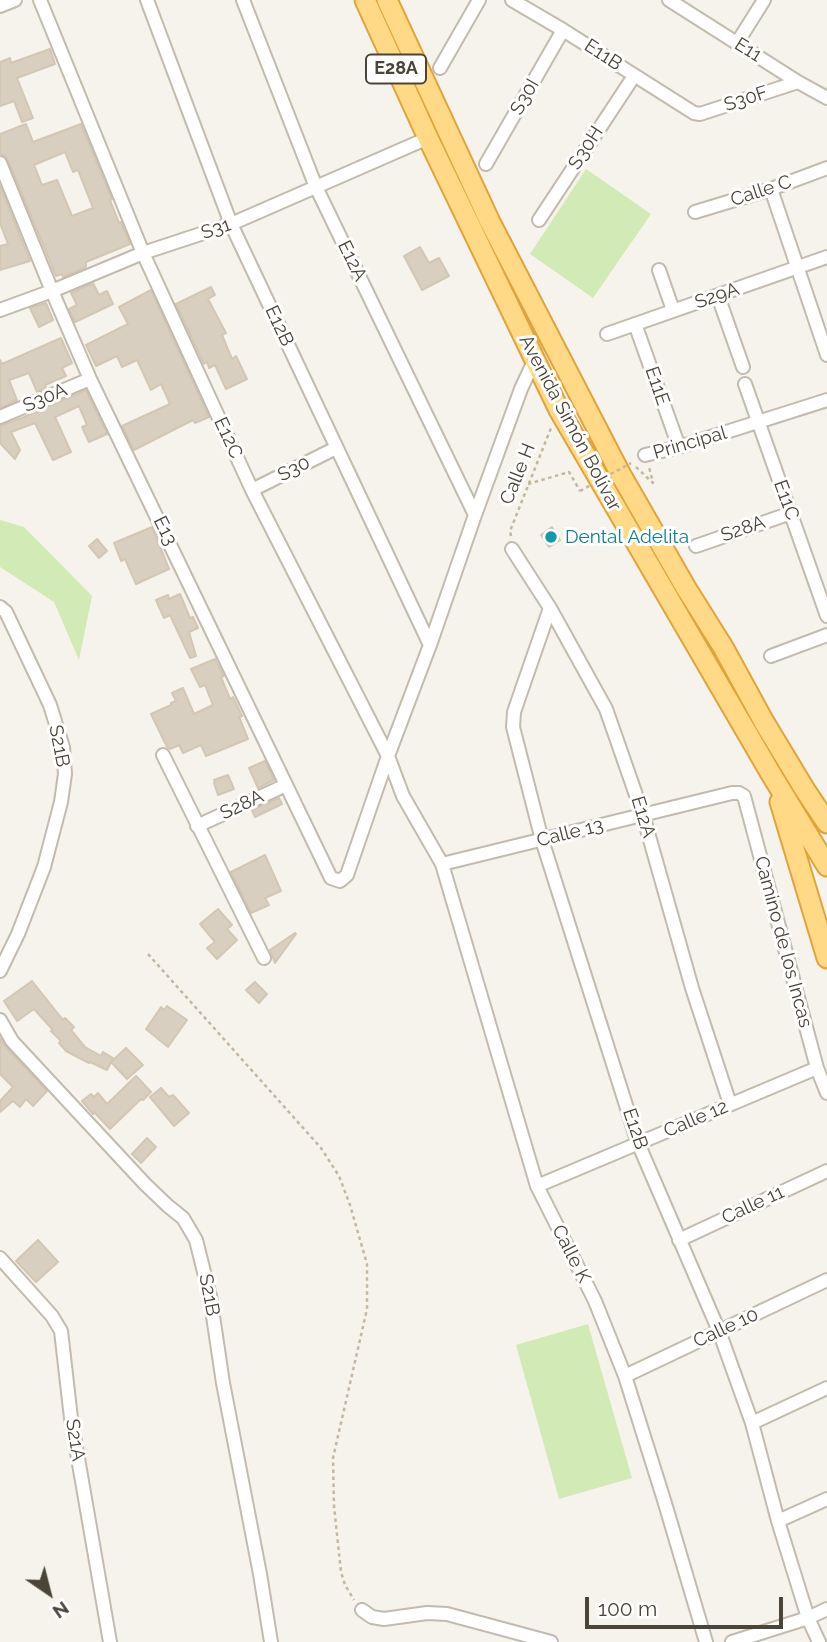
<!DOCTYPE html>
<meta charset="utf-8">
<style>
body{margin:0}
#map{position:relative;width:827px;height:1642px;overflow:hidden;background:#f6f3ec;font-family:Raleway,sans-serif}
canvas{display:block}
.north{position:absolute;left:14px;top:1558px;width:70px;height:70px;-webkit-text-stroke:5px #fff;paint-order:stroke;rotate:145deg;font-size:19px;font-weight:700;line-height:28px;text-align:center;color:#4b4439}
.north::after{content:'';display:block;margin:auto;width:24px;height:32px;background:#4b4439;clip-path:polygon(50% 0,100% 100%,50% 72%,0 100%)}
.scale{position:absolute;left:585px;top:1597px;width:198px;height:32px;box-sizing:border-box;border:4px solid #4b4439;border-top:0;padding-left:9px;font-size:21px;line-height:24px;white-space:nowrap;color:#4b4439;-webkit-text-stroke:5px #fff;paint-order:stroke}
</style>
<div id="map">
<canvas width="827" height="1642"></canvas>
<div class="north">N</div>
<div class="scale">100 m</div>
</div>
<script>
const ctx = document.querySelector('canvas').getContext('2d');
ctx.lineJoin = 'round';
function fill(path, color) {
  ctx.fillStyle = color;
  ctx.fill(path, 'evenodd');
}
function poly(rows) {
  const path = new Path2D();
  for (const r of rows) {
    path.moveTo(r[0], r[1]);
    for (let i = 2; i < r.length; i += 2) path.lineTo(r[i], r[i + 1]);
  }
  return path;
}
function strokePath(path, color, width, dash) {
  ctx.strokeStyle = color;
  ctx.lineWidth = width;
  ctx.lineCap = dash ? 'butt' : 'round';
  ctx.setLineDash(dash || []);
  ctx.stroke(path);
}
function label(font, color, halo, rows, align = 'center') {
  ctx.font = font + ' Raleway,sans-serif';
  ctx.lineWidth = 6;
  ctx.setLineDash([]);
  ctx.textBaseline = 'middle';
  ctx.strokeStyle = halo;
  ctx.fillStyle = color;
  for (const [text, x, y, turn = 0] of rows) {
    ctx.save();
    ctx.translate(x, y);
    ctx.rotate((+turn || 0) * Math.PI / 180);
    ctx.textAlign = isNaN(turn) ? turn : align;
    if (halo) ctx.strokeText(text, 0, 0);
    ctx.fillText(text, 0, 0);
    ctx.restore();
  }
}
fill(poly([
 [586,169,651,214,593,298,530,254],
 [0,520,24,527,92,596,79,660,54,602,0,567],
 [588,1324,632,1478,559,1499,516,1345]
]), '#d2eab5');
const building = poly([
 [50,49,55,64,17,78,33,118,22,122,14,101,0,106,0,62,10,58,11,63,50,49],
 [26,124,33,142,81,124,112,199,110,200,119,223,121,222,130,244,86,262,86,267,63,277,62,274,56,276,8,160,5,156,0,154,0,134,26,124],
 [65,152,73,172,78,170,93,208,72,216,57,180,42,185,34,165,65,152],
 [0,186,30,261,0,270,0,246,8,244,0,223,0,186],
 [420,247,429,263,439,258,449,276,422,290,404,256,420,247],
 [93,283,99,295,107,291,113,304,75,322,69,309,77,305,71,293,93,283],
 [211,287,215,295,208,299,226,333,222,335,232,359,236,356,247,379,226,389,215,365,209,368,207,362,204,364,176,304,211,287],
 [151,290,209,417,195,423,193,420,134,450,122,426,170,404,161,384,151,390,137,360,122,367,117,356,96,366,86,345,128,324,119,307,151,290],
 [46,303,53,320,39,327,30,308,46,303],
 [61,338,72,363,62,368,66,376,45,385,46,388,37,392,29,373,9,380,17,400,0,408,0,360,2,364,61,338],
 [86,390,107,434,89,442,82,427,87,425,79,406,55,417,71,452,53,460,35,423,11,432,20,450,15,459,0,443,0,426,24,417,86,390],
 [152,527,169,569,136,584,125,559,121,561,114,543,152,527],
 [552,527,560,540,549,547,541,535,552,527],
 [97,539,107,551,99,558,89,546,97,539],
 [180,594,190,618,193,617,198,628,189,632,196,656,190,658,170,615,164,618,156,600,168,595,169,599,180,594],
 [215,659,224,676,221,677,230,699,233,697,242,716,239,717,248,739,206,756,201,745,183,753,179,745,170,749,167,747,151,714,171,705,171,703,176,701,172,693,183,688,194,714,213,705,205,685,200,687,191,669,215,659],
 [265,761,274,780,258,788,249,768,265,761],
 [228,775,234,789,218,795,214,783,215,782,214,780,228,775],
 [279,798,282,804,255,817,252,810,279,798],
 [265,855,281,891,265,898,269,905,251,913,231,872,265,855],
 [218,909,232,925,227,929,237,940,217,959,207,948,215,942,200,924,218,909],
 [295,933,296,934,275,963,270,950,295,933],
 [32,981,63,1020,65,1018,74,1027,71,1030,85,1047,101,1056,103,1052,113,1058,107,1070,90,1062,89,1063,66,1051,59,1043,61,1041,51,1031,53,1030,34,1009,17,1021,4,1001,32,981],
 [255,982,267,994,259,1003,246,990,255,982],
 [167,1006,187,1020,168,1047,146,1029,161,1007,164,1010,167,1006],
 [0,1038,6,1047,47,1091,33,1106,26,1099,20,1107,13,1101,0,1112,0,1101,13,1087,0,1074,0,1038],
 [126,1048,143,1065,127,1079,111,1062,126,1048],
 [136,1076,151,1092,143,1100,141,1099,110,1129,94,1112,93,1114,82,1101,91,1094,94,1097,98,1093,107,1104,136,1076],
 [161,1088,169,1097,173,1095,189,1113,174,1126,150,1097,161,1088],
 [147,1138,156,1147,141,1163,132,1154,147,1138],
 [38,1240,58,1262,36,1282,16,1261,38,1240]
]);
fill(building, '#d8cfc1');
strokePath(building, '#d3c7b4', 2);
const minor = poly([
 [40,0,143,253,252,490,388,756,403,796,442,864,537,1186,595,1301,625,1376,664,1500,706,1642],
 [147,0,231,224,430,645],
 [243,0,316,187,475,515],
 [512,0,563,30,694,113,700,114,798,82],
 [669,0,798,82,827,98],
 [0,6,15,0],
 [737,43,764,0],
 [440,68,479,0],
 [0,163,52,291,90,379,331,878,340,881,347,875,388,756,430,645,475,515,521,389,535,359],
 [486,164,563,30],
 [771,189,827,355],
 [695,212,771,189,827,168],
 [539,220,634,76],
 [659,270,673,310],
 [718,296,743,367],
 [0,310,52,291,143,253,231,224,428,138],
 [635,324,679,447],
 [607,334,827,257],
 [745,384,827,616],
 [0,417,90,379],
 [645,455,679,447,827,400],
 [252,490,336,448],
 [696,546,791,513],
 [512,549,550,608,606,709,643,815,692,988,730,1104],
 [0,607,6,612,50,705,63,747,65,774,61,802,44,867,18,934,0,971],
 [550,608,514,712,513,727,542,840,638,1143,719,1331,752,1423,778,1521,808,1618,819,1642],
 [771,656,827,635],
 [163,755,264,958],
 [197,826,286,785],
 [442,864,732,793,739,793,744,796,817,1068,827,1093],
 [0,1020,12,1041,145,1184,168,1206,183,1218,196,1240,210,1296,223,1383,260,1574,271,1642],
 [537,1186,817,1068],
 [679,1240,827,1171],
 [0,1258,52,1316,61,1331,71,1418,110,1642],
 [625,1376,827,1280],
 [752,1423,827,1388],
 [778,1521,827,1499],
 [362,1610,372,1617,384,1619,427,1613,447,1614,551,1642],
 [732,1642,808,1618,827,1609]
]);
const trunk = poly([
 [365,0,428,138,559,410,771,774,827,866],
 [387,0,490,222,621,475,686,588,723,647,764,722,805,790,827,823],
 [780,802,827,958]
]);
strokePath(minor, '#c2bbae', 16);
strokePath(trunk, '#e0a43c', 23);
strokePath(poly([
 [636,467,653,483,649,467],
 [528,484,569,472,580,491],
 [511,536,510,531,551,428],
 [148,954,321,1148,339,1176,350,1205,367,1264,367,1309,333,1458,334,1506,341,1572,345,1585,354,1600]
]), '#c4b79f', 2.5, [3.5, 3.5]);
strokePath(minor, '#fff', 12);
strokePath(trunk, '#ffd985', 19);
strokePath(poly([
 [580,491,631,463]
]), '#c4b79f', 2.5, [3.5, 3.5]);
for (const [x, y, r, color] of [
 [551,537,7,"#0f9aa8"]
]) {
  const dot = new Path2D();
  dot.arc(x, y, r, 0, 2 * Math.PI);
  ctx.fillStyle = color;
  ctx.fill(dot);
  strokePath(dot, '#fff', 2.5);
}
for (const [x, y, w] of [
 [396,69,60]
]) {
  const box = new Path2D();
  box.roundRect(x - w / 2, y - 14.5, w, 29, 5);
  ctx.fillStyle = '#fff';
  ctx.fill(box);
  strokePath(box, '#4b4439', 2);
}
label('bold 18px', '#4b4439', null, [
 ["E28A",396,69]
]);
label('19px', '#4b4439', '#fff', [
 ["E11",748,50,32],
 ["E11B",603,55,33],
 ["S30I",525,97,-60],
 ["S30F",746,99,-18],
 ["S30H",586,148,-57],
 ["Calle C",761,191,-18],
 ["S31",216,229,-19],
 ["E12A",352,261,64],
 ["S29A",717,296,-19],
 ["E12B",279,326,65],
 ["E11E",657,386,71],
 ["S30A",45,398,-23],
 ["Avenida Simón Bolívar",570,423,62],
 ["E12C",228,438,65],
 ["Principal",690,443,-16],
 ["S30",294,469,-27],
 ["Calle H",518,474,-68],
 ["E11C",786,500,70],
 ["S28A",743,529,-19],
 ["E13",165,531,64],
 ["S21B",59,746,79],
 ["S28A",242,805,-25],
 ["E12A",643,817,73],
 ["Calle 13",570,833,-14],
 ["Camino de los Incas",783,942,75],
 ["Calle 12",696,1119,-23],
 ["E12B",635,1129,71],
 ["Calle 11",753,1205,-25],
 ["Calle K",571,1254,63],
 ["S21B",209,1295,79],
 ["Calle 10",726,1328,-25],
 ["S21A",75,1440,81]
]);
label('19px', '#0d838f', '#fff', [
 ["Dental Adelita",565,537]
], 'left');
</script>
